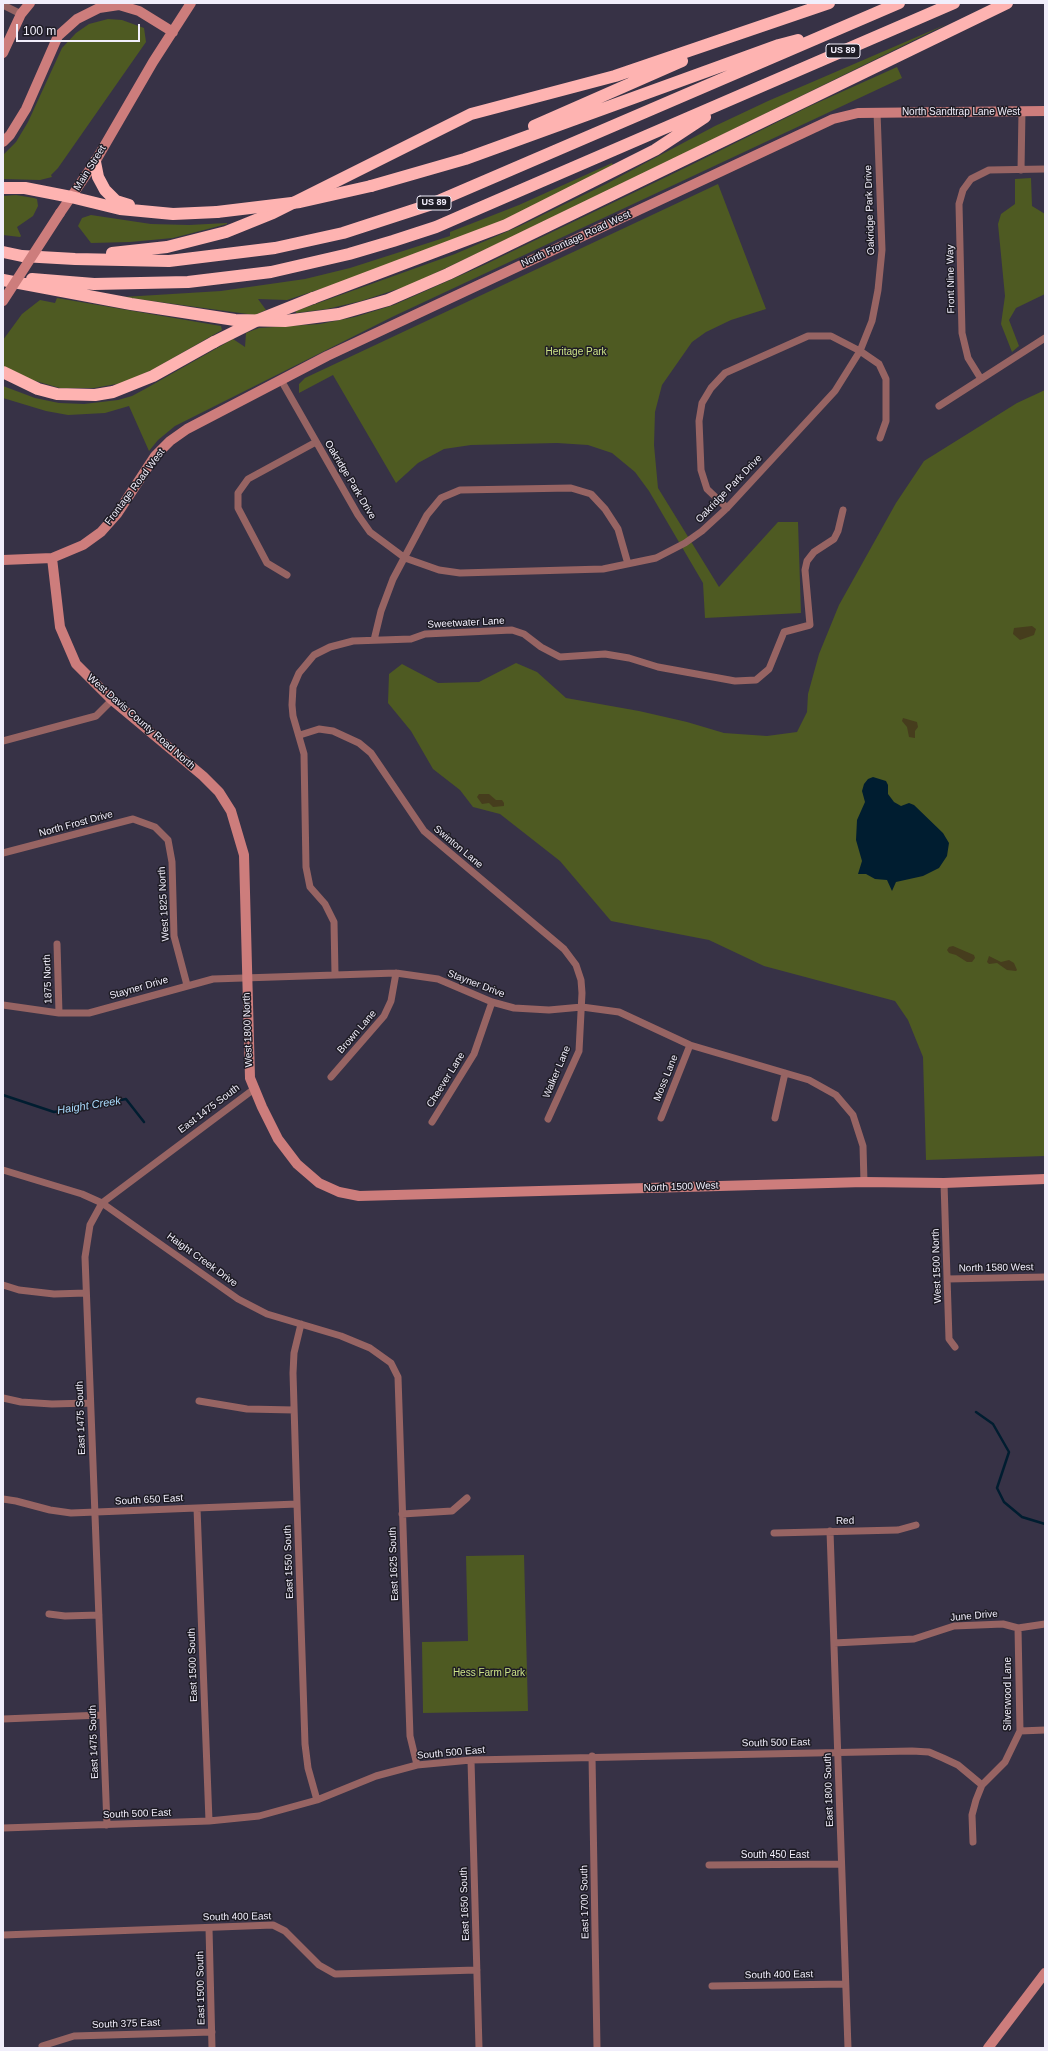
<!DOCTYPE html>
<style>
body{margin:0}
#map{position:relative;width:1048px;height:2051px;overflow:hidden;background:#373246;font-family:Arial,sans-serif}
canvas{display:block}
.frame{position:absolute;inset:0;border:4px solid #f1eefb;pointer-events:none}
.scale{position:absolute;left:16px;top:24px;width:124px;height:18px;box-sizing:border-box;border:2px solid #f1eefb;border-top:0;padding-left:5px;font-size:12px;line-height:14px;white-space:nowrap;color:#f1eefb;-webkit-text-stroke:3px #1e1c25;paint-order:stroke}
</style>
<div id="map">
<canvas width="1048" height="2051"></canvas>
<div class="frame"></div>
<div class="scale">100 m</div>
</div>
<script>
const ctx = document.querySelector('canvas').getContext('2d');
ctx.lineJoin = 'round';
function fill(path, color) {
  ctx.fillStyle = color;
  ctx.fill(path, 'evenodd');
}
function poly(rows) {
  const path = new Path2D();
  for (const r of rows) {
    path.moveTo(r[0], r[1]);
    for (let i = 2; i < r.length; i += 2) path.lineTo(r[i], r[i + 1]);
  }
  return path;
}
function strokePath(path, color, width, dash) {
  ctx.strokeStyle = color;
  ctx.lineWidth = width;
  ctx.lineCap = dash ? 'butt' : 'round';
  ctx.setLineDash(dash || []);
  ctx.stroke(path);
}
function label(font, color, halo, rows, align = 'center') {
  ctx.font = font + ' Arial,sans-serif';
  ctx.lineWidth = 3;
  ctx.setLineDash([]);
  ctx.textBaseline = 'middle';
  ctx.strokeStyle = halo;
  ctx.fillStyle = color;
  for (const [text, x, y, turn = 0] of rows) {
    ctx.save();
    ctx.translate(x, y);
    ctx.rotate((+turn || 0) * Math.PI / 180);
    ctx.textAlign = isNaN(turn) ? turn : align;
    if (halo) ctx.strokeText(text, 0, 0);
    ctx.fillText(text, 0, 0);
    ctx.restore();
  }
}
fill(poly([
 [108,19,122,20,144,28,146,42,58,168,51,175,52,177,40,180,3,179,3,155,16,142,28,122,62,48,76,33,89,24],
 [947,24,586,202,410,285,361,301,327,309,296,313,296,311,455,254,520,226,606,184,715,126,768,101],
 [897,67,902,78,392,317,175,426,158,440,149,451,129,406,105,413,68,415,46,411,3,398,3,386,35,398,59,403,84,404,118,400,132,396,145,389,233,339,245,347,246,333,259,328,320,324,355,317,394,305,484,265,691,165,808,107],
 [612,163,614,168,505,221,387,267,287,300,258,299,266,310,255,315,123,297,221,291,305,279,350,268,450,236,450,232,519,205],
 [1031,178,1032,206,1045,214,1045,294,1016,308,1009,320,1019,346,1012,352,1001,324,1005,296,998,224,1001,214,1015,204,1015,179],
 [718,184,766,309,731,320,706,332,692,342,662,385,655,412,654,445,658,488,719,587,778,522,798,522,801,613,705,618,703,583,649,491,635,472,612,453,588,445,557,443,471,445,444,449,418,463,396,483,333,375,299,393,299,384,305,378],
 [16,195,34,198,37,199,38,206,33,216,17,227,21,236,20,237,3,235,3,196],
 [91,215,151,224,189,225,227,223,227,224,173,238,130,242,91,243,78,226,82,218],
 [57,298,221,326,222,330,152,370,122,383,94,388,60,388,32,380,3,366,3,340,22,314,40,300,55,303],
 [1045,390,1045,1156,926,1160,923,1057,908,1020,895,1001,764,966,709,940,611,921,560,861,500,814,473,807,460,790,433,769,411,731,388,703,389,674,402,664,438,683,479,682,516,663,537,672,566,698,639,711,687,722,724,733,767,736,797,732,807,712,808,694,819,654,839,605,896,503,924,461,1017,403],
 [524,1555,528,1711,423,1713,422,1642,468,1641,466,1556]
]), '#4e5a22');
fill(poly([
 [1032,626,1036,629,1034,635,1020,640,1013,634,1014,628],
 [903,718,917,722,918,727,915,731,915,738,909,737,907,727,902,721],
 [479,794,489,794,496,800,502,800,504,803,504,806,493,807,489,803,482,804,477,797],
 [953,946,974,955,975,958,972,962,967,962,956,955,949,953,947,950,949,947],
 [989,956,1001,962,1009,960,1014,963,1017,970,1016,971,1007,970,997,963,989,964,987,962]
]), '#463d1d');
fill(poly([
 [873,777,886,781,888,785,888,794,894,802,901,806,909,803,914,805,943,833,949,843,947,856,939,868,923,876,896,882,892,891,887,880,875,879,866,874,858,874,862,861,856,840,857,820,865,802,862,791,864,784,868,779]
]), '#001d30');
strokePath(poly([
 [3,1095,54,1112,126,1099,144,1122],
 [976,1412,993,1424,1009,1452,997,1488,1004,1502,1022,1517,1045,1524]
]), '#001d30', 2.5);
strokePath(poly([
 [3,5,21,14],
 [1021,170,1022,111],
 [981,379,968,358,962,333,959,204,963,190,971,179,989,170,1045,169],
 [281,380,358,515,370,532,405,558,439,570,460,573,603,569,656,558,685,543,702,531,727,508,835,391,860,351,872,321,878,290,882,250,877,112],
 [939,406,1045,338],
 [727,508,707,489,701,470,699,421,702,403,711,388,725,373,808,336,831,336,860,351,879,364,886,379,886,421,880,438],
 [287,575,267,563,238,508,238,493,248,479,316,442],
 [374,640,381,611,393,579,427,515,441,498,460,490,571,488,591,494,605,509,618,529,628,564],
 [300,735,319,729,333,731,359,743,371,753,424,831,564,949,576,965,581,980,582,993,579,1051,548,1119],
 [3,741,96,716,112,700],
 [3,853,133,819,155,827,168,840,172,862,174,936,187,985],
 [57,944,59,1013],
 [335,974,334,922,325,904,310,887,306,867,304,754,293,716,292,705,293,687,299,673,314,655,330,647,353,641,411,639,425,634,512,630,524,634,541,647,560,657,605,654,629,658,658,667,735,681,756,680,769,669,784,632,810,625,805,570,807,561,814,552,834,539,838,531,843,510],
 [3,1005,59,1013,89,1013,213,979,396,973,438,979,492,1002,514,1008,549,1010,582,1007,619,1012,690,1045,809,1080,836,1095,853,1115,863,1146,864,1182],
 [331,1077,384,1016,391,1001,396,973],
 [661,1118,690,1045],
 [775,1118,785,1073],
 [432,1122,474,1054,492,1002],
 [3,1170,82,1194,102,1203,238,1299,267,1314,341,1336,370,1348,391,1363,398,1377,410,1736,417,1765],
 [944,1183,949,1339,955,1347],
 [947,1279,1045,1277],
 [3,1285,19,1290,54,1294,86,1293],
 [301,1324,294,1353,293,1373,297,1504,305,1744,308,1768,317,1800],
 [3,1398,21,1402,52,1404,90,1403],
 [199,1401,247,1409,294,1410],
 [3,1499,16,1501,50,1510,71,1513,297,1504],
 [197,1508,209,1821],
 [402,1514,452,1511,467,1498],
 [830,1531,848,2048],
 [774,1533,898,1530,916,1525],
 [49,1614,65,1616,99,1615],
 [834,1643,914,1639,954,1626,1003,1624,1018,1628,1045,1624],
 [3,1719,102,1715],
 [1020,1731,1045,1730],
 [592,1756,597,2048],
 [471,1760,479,2048],
 [107,1825,85,1257,90,1225,102,1203,254,1089],
 [3,1828,209,1821,259,1816,317,1800,376,1776,417,1765,471,1760,912,1751,929,1752,943,1758,958,1765,982,1785],
 [973,1842,972,1815,976,1800,982,1785,1005,1762,1020,1731,1018,1628],
 [709,1865,841,1864],
 [209,1928,212,2048],
 [3,1935,273,1925,285,1931,319,1965,335,1974,477,1970],
 [712,1986,845,1984],
 [42,2046,74,2036,212,2032]
]), '#976463', 7);
strokePath(poly([
 [3,53,21,14,30,3],
 [3,142,10,135,26,109,58,36,77,19,99,8,119,5,139,11,173,32],
 [60,213,95,162,153,62,191,3],
 [52,558,60,627,76,664,112,700,203,776,219,792,231,811,244,855,250,1078,262,1107,278,1139,297,1164,319,1183,339,1192,359,1196,864,1182,944,1183,1045,1179],
 [3,560,52,558,83,545,101,532,117,514,155,456,170,441,187,429,327,356,833,119,858,113,1045,111],
 [988,2048,1045,1973]
]), '#cd7d7c', 10);
strokePath(poly([
 [534,126,682,61],
 [95,162,98,177,105,190,116,201,129,205],
 [371,186,465,159,779,45,798,40],
 [3,188,25,188,71,197,120,209,173,214,217,212],
 [3,252,22,256,75,259,169,261,275,248,343,233,429,205,899,3],
 [112,253,167,247,226,232,273,213,471,114,615,76,829,3],
 [32,279,94,284,188,282,271,272,349,254,393,241,436,227,475,210,954,3],
 [3,280,131,304,235,320,285,321,339,314,388,300,448,274,1007,3],
 [313,298,506,225,655,150,705,117],
 [3,372,38,389,57,394,95,395,113,392,153,376,214,342]
]), '#feb3b1', 12);
strokePath(poly([
 [3,301,60,213]
]), '#cd7d7c', 10);
strokePath(poly([
 [217,212,300,202,371,186],
 [214,342,258,320,313,298]
]), '#feb3b1', 12);
for (const [x, y, w] of [
 [843,51,34],
 [434,203,34]
]) {
  const box = new Path2D();
  box.roundRect(x - w / 2, y - 7, w, 14, 3);
  ctx.fillStyle = '#1e1c25';
  ctx.fill(box);
  strokePath(box, '#f1eefb', 1);
}
label('bold 9px', '#f1eefb', null, [
 ["US 89",843,51],
 ["US 89",434,203]
]);
label('10px', '#f1eefb', '#1e1c25', [
 ["North Sandtrap Lane West",961,112],
 ["Main Street",90,168,-58],
 ["Oakridge Park Drive",870,210,-92],
 ["North Frontage Road West",576,239,-25],
 ["Front Nine Way",951,279,-91],
 ["Oakridge Park Drive",350,480,59],
 ["Frontage Road West",135,487,-53],
 ["Oakridge Park Drive",729,489,-46],
 ["Sweetwater Lane",466,623,-3],
 ["West Davis County Road North",141,722,41],
 ["North Frost Drive",76,824,-15],
 ["Swinton Lane",458,847,40],
 ["West 1825 North",164,904,-93],
 ["1875 North",48,979,-92],
 ["Stayner Drive",476,984,21],
 ["Stayner Drive",139,988,-16],
 ["West 1800 North",248,1030,-92],
 ["Brown Lane",357,1032,-49],
 ["Walker Lane",557,1072,-67],
 ["Moss Lane",666,1078,-68],
 ["Cheever Lane",446,1080,-58],
 ["East 1475 South",209,1109,-37],
 ["North 1500 West",681,1187,-2],
 ["Haight Creek Drive",202,1260,36],
 ["West 1500 North",937,1266,-92],
 ["North 1580 West",996,1268,-1],
 ["East 1475 South",81,1418,-92],
 ["South 650 East",149,1500,-3],
 ["Red",845,1521,-1],
 ["East 1550 South",289,1562,-92],
 ["East 1625 South",394,1564,-92],
 ["June Drive",974,1616,-5],
 ["East 1500 South",193,1665,-92],
 ["Silverwood Lane",1008,1694,-90],
 ["East 1475 South",94,1742,-92],
 ["South 500 East",776,1743,-1],
 ["South 500 East",451,1753,-5],
 ["East 1800 South",829,1790,-92],
 ["South 500 East",137,1814,-2],
 ["South 450 East",775,1855],
 ["East 1700 South",585,1902,-91],
 ["East 1650 South",465,1904,-92],
 ["South 400 East",237,1917,-1],
 ["South 400 East",779,1975,-1],
 ["East 1500 South",201,1988,-91],
 ["South 375 East",126,2024,-2]
]);
label('10px', '#cde388', '#1e1c25', [
 ["Heritage Park",576,352],
 ["Hess Farm Park",489,1673]
]);
label('italic 11px', '#aadbfe', '#1e1c25', [
 ["Haight Creek",89,1106,-9]
]);
</script>
